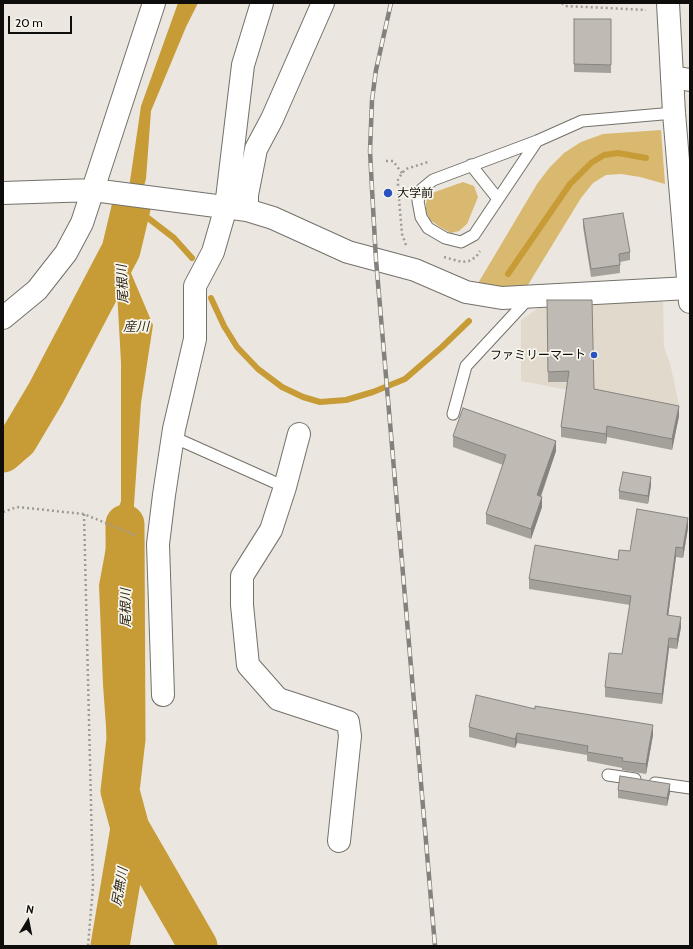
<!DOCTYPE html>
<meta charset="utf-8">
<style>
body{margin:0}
#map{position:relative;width:693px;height:949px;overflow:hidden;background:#ebe7e0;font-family:Cabin,sans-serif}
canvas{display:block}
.frame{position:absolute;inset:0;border:4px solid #0e0d0b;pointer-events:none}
.north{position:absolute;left:8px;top:901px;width:40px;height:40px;-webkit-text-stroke:3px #f8f5ed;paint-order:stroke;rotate:10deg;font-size:11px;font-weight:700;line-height:16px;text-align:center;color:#0e0d0b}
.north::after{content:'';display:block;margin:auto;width:14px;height:18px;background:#0e0d0b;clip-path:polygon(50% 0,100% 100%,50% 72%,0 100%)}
.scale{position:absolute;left:8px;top:16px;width:64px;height:18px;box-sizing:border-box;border:2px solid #0e0d0b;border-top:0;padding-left:5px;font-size:12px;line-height:14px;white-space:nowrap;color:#0e0d0b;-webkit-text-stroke:3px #f8f5ed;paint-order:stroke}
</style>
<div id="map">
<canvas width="693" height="949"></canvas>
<div class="frame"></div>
<div class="north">N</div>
<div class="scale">20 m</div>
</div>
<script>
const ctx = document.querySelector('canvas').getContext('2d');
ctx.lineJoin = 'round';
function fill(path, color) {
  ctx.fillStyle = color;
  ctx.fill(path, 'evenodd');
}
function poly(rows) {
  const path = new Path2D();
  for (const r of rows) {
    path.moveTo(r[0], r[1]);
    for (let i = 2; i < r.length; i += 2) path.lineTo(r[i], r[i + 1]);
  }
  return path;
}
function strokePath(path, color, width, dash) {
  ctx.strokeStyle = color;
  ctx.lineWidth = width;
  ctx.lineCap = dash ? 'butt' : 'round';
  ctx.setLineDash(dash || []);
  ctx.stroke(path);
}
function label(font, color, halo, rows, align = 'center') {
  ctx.font = font + ' Cabin,"Noto Sans JP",sans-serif';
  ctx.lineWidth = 3.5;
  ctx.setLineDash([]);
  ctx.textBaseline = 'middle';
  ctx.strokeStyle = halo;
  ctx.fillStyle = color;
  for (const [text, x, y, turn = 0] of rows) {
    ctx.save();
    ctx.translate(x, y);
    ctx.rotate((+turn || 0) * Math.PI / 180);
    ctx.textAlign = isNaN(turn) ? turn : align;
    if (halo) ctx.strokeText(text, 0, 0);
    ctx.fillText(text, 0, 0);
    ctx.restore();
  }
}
fill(poly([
 [663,297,664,347,670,363,680,409,615,395,568,390,521,381,521,320,543,305]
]), '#e1dacc');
fill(poly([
 [661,130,665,184,640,177,621,174,606,175,593,183,581,198,526,288,477,285,537,184,550,167,564,153,581,142,603,134],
 [463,182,474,186,478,197,467,224,459,231,451,233,440,227,430,220,426,211,426,204,427,199,432,193]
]), '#d9b870');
fill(poly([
 [178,3,198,3,186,27,151,111,146,179,132,228,131,273,153,325,141,403,134,505,133,558,116,602,119,620,120,650,116,678,121,730,119,762,130,828,112,808,103,685,99,585,107,542,121,501,121,363,116,272,116,259,125,215,141,106]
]), '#c79c37');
strokePath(poly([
 [131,210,148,218,174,238,192,258],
 [508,274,570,184,591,163,604,155,618,153,646,158],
 [211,298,224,326,237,347,258,369,282,387,303,397,320,402,346,400,373,392,405,379,442,347,469,321]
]), '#c79c37', 6);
strokePath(poly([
 [3,453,18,440,46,393,121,250,131,208],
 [125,524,126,739,120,791,130,828,198,946],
 [110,946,130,828]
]), '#c79c37', 39);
const service = poly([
 [537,141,474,235,461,242,445,238,428,228,421,217,418,201,422,189,433,180,537,141,582,121,674,113],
 [471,165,498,199],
 [453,414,466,366,530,297],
 [173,437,285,487],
 [608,775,635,779],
 [655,783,690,788]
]);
const minor = poly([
 [672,77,690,80],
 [3,193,93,190,247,210,273,218,348,252,415,270,466,292,502,298,689,288],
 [247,210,247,195,256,149,272,119,323,3],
 [3,318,37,290,66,253,82,223,154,3],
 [299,434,285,487,271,530,242,576,242,605,248,665,278,699,348,722,350,736,339,841],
 [163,695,158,544,164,495,174,429,195,339,195,286,213,252,226,207,243,65,262,3]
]);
const tertiary = poly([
 [668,3,674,113,690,302]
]);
strokePath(service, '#74716a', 13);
strokePath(minor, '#74716a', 24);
strokePath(tertiary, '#74716a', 24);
strokePath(poly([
 [562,3,565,6,646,10],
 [386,161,393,161,402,173],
 [406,245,402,234,398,187,398,180,402,173,406,169,428,162],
 [444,257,462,262,469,261,476,257,480,251],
 [3,512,17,507,84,514,137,536],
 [84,514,93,886,88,946]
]), '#9e9b95', 2.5, [2, 3]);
strokePath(service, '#fff', 11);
strokePath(minor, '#fff', 22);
strokePath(tertiary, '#fff', 22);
const rail = poly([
 [391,3,376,70,372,100,370,151,372,189,376,260,435,946]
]);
strokePath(rail, '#84817d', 4.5);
strokePath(rail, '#f8f5ed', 3, [9]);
fill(poly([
 [574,19,611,19,611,73,574,72],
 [583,219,630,252,630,260,620,262,620,273,591,277,583,227],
 [547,300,594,389,679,416,672,450,607,437,606,444,561,437,561,427,568,382,548,382],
 [453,436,556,451,541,497,542,507,531,539,486,524,486,514,503,465,453,447],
 [651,485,648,504,619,499,619,491],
 [688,528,683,558,676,557,668,616,681,627,677,649,669,648,662,704,605,697,605,687,622,654,630,605,529,589,529,579,618,560,630,551],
 [535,709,653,735,646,774,622,770,622,768,587,761,587,755,517,743,515,748,469,737,469,727],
 [618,790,670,792,667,806,618,798]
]), '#a4a19b');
fill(poly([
 [679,406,679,416,672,450,672,439],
 [607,426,607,437,606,444,606,434],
 [556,441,556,451,537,506,537,495],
 [651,477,651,485,648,504,648,496],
 [542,497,542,507,531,539,531,529],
 [688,518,688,528,683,558,683,548],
 [676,547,676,557,667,625,667,615],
 [681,617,681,627,677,649,677,639],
 [669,638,669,648,662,704,662,694],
 [653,725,653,735,646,774,646,764],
 [517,733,517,743,515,748,515,739],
 [670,784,670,792,667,806,667,798]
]), '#86837e');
const building = poly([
 [574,19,611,19,611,65,574,64,574,19],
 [623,213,630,252,619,254,620,265,591,269,583,219,623,213],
 [547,300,592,300,594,389,679,406,672,439,607,426,606,434,561,427,569,371,548,372,547,300],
 [463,408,556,441,537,495,542,497,531,529,486,514,506,455,453,436,463,408],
 [623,472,651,477,648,496,619,491,623,472],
 [637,509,688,518,683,548,676,547,667,615,681,617,677,639,669,638,662,694,605,687,609,653,622,654,631,596,529,579,535,545,618,560,619,550,630,551,637,509],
 [476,695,535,709,535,706,653,725,646,764,622,761,623,758,587,752,588,746,517,733,515,739,469,727,476,695],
 [620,776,670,784,667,798,618,790,620,776]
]);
fill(building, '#bfbbb4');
strokePath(building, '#86837e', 1);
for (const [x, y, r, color] of [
 [388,193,5,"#2b52c1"],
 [594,355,4,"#2b52c1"]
]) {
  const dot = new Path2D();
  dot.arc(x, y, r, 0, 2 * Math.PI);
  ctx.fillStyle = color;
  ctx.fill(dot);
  strokePath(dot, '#f8f5ed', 1.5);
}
label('12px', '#0e0d0b', '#f8f5ed', [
 ["大学前",397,193],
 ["ファミリーマート",586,355,"right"]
], 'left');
label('italic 13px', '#302817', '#f8f5ed', [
 ["尾根川",123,284,-93],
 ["産川",136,327],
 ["尾根川",126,608,-90],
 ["尻無川",120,887,-80]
]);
</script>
